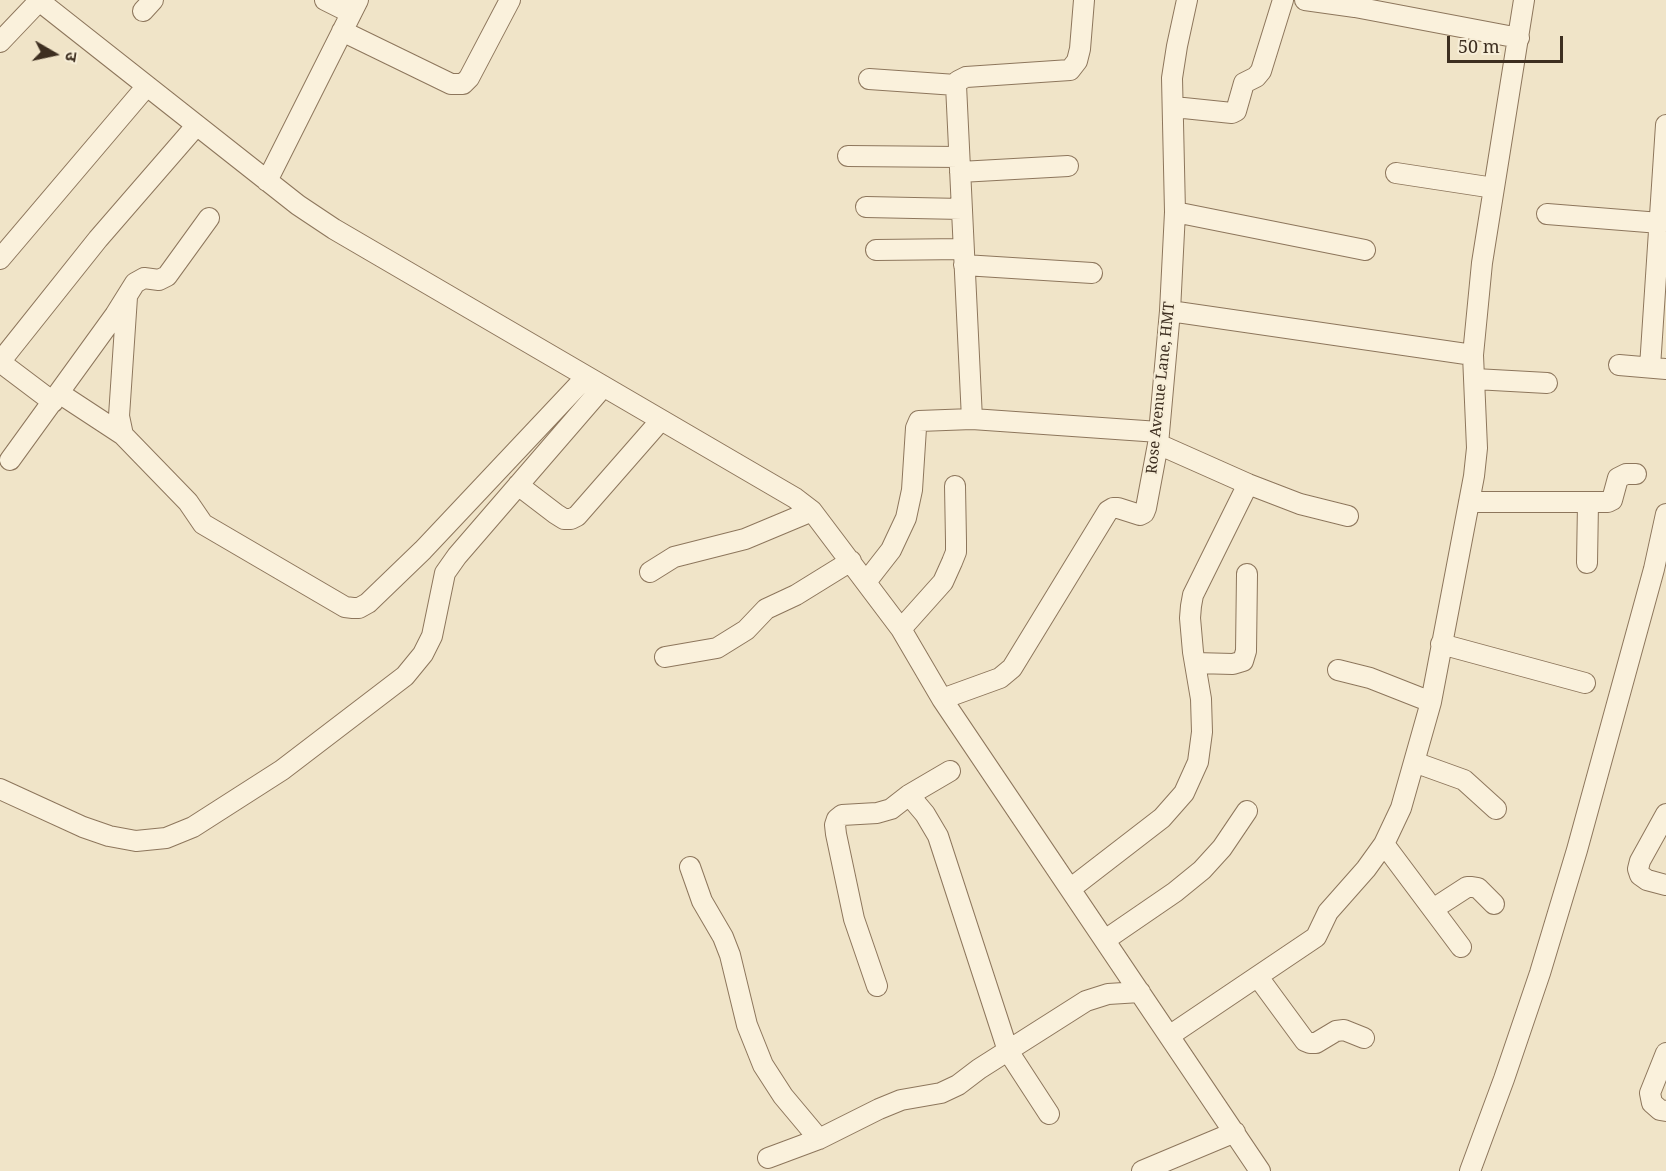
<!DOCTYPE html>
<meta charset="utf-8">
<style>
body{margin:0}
#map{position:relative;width:1666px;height:1171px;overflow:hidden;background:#f0e4c8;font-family:"Noto Serif","Noto Sans Devanagari",serif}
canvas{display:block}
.north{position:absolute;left:24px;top:24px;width:60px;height:60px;-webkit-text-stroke:4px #f7eed8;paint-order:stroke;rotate:99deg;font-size:16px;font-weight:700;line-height:24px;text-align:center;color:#3d2e20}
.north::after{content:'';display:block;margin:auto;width:21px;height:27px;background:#3d2e20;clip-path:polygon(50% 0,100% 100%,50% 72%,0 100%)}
.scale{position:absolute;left:1447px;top:36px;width:116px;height:27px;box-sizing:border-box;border:3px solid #3d2e20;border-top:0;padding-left:8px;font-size:18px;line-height:21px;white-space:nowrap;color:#3d2e20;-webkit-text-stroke:4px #f7eed8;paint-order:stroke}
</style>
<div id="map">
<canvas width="1666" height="1171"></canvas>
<div class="north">उ</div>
<div class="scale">50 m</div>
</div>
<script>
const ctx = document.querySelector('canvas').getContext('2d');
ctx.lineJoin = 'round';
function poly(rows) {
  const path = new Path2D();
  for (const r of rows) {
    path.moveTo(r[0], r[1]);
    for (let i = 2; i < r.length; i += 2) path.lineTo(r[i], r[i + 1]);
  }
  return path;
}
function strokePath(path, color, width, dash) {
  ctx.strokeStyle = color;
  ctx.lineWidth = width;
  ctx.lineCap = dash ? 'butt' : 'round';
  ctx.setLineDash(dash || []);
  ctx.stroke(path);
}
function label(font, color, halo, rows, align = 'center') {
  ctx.font = font + ' "Noto Serif",serif';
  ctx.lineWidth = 4.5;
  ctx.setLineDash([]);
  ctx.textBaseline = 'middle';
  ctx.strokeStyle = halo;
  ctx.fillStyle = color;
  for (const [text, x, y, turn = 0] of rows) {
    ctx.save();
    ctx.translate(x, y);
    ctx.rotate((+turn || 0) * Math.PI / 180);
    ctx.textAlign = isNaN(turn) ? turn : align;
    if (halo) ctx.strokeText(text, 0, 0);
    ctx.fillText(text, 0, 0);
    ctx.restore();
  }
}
const minor = poly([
 [38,0,298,205,334,229,795,498,812,511,901,629,942,699,1260,1171],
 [325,0,351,13],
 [1305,0,1355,7,1519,38],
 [143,11,153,0],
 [342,31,451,84,463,84,469,78,510,0],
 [0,42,39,1],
 [869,79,956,85],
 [1174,107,1232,113,1236,111,1244,83,1256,77,1261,71,1283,0],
 [848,156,959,157],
 [960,172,1068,166],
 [1396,173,1494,188],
 [267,181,358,0],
 [866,207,962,209],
 [1175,212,1365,250],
 [1547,214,1660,223],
 [876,250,963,249],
 [0,259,146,87],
 [964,265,1092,273],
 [127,297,119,416,123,435,188,502,203,524,345,607,353,608,359,608,368,603,423,550,586,377],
 [1170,311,1473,355],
 [1619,365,1666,369],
 [1650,367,1666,125],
 [1475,379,1547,383],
 [59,393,123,435],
 [53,402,0,362,98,239,196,126],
 [972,419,956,85,958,81,966,77,1070,70,1077,61,1080,49,1084,0],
 [1158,444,1248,484,1300,504,1348,516],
 [10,460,115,315,135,283,144,278,159,280,167,276,209,218],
 [518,485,556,514,564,519,571,519,577,516,661,420],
 [1469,502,1608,502,1612,500,1618,478,1626,474,1636,474],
 [1587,563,1588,503],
 [650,572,674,557,745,539,812,511],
 [866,582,891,550,906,518,912,490,916,428,919,421,972,419,1159,432],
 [901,629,943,582,952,562,956,552,956,541,955,486],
 [1441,644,1585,683],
 [665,657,717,648,746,630,766,609,796,595,851,561],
 [1195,663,1233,664,1243,661,1246,651,1247,574],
 [1338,670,1370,678,1431,702],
 [942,699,1000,678,1012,668,1108,511,1113,508,1118,508,1140,515,1144,513,1146,508,1158,444,1170,311,1175,212,1172,78,1177,46,1187,0],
 [1414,762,1464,780,1496,809],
 [0,789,83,827,109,836,136,841,166,838,193,827,282,770,405,676,423,654,432,636,445,573,457,556,603,387],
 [909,795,925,814,938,836,1008,1051,1049,1114],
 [1666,814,1640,861,1638,869,1640,875,1647,880,1666,885],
 [1384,844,1461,947],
 [690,867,702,901,723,937,730,955,747,1025,763,1065,783,1096,819,1139],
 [1070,889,1162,818,1184,793,1198,762,1202,732,1201,699,1193,652,1190,618,1191,606,1193,595,1248,484],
 [1433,909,1467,887,1472,887,1478,888,1494,904],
 [1105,940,1175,892,1202,870,1222,848,1247,811],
 [1258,977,1305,1041,1310,1043,1316,1043,1336,1031,1344,1030,1364,1038],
 [877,986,854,919,836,834,835,825,837,819,842,815,877,813,891,809,909,795,950,771],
 [1169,1036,1316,937,1328,912,1366,869,1384,844,1401,808,1431,702,1474,476,1477,448,1473,355,1482,263,1524,0],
 [1666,1053,1650,1093,1652,1103,1660,1110,1666,1111],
 [768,1158,819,1139,879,1109,901,1100,941,1093,958,1085,979,1069,1086,1001,1108,994,1140,992],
 [1142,1171,1235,1132],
 [1470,1171,1504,1079,1540,973,1577,850,1654,569,1666,514]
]);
strokePath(minor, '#8d765c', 22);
strokePath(minor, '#faf1dc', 20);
label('15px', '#3d2e20', '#f7eed8', [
 ["Rose Avenue Lane, HMT",1161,388,-84]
]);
</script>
